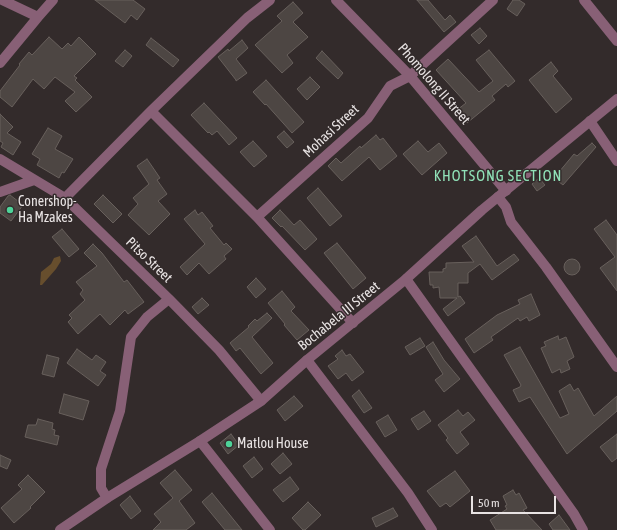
<!DOCTYPE html>
<style>
body{margin:0}
#map{position:relative;width:617px;height:530px;overflow:hidden;background:#332b2b;font-family:"Asap Condensed",sans-serif}
canvas{display:block}
.scale{position:absolute;left:471px;top:496px;width:85px;height:18px;box-sizing:border-box;border:2px solid #e8e3e3;border-top:0;padding-left:5px;font-size:12px;line-height:14px;white-space:nowrap;color:#e8e3e3;-webkit-text-stroke:3px #332b2b;paint-order:stroke}
</style>
<div id="map">
<canvas width="617" height="530"></canvas>
<div class="scale">50 m</div>
</div>
<script>
const ctx = document.querySelector('canvas').getContext('2d');
ctx.lineJoin = 'round';
function fill(path, color) {
  ctx.fillStyle = color;
  ctx.fill(path, 'evenodd');
}
function poly(rows) {
  const path = new Path2D();
  for (const r of rows) {
    if (r.length === 3) {
      path.moveTo(r[0] + r[2], r[1]);
      path.arc(r[0], r[1], r[2], 0, 2 * Math.PI);
      continue;
    }
    path.moveTo(r[0], r[1]);
    for (let i = 2; i < r.length; i += 2) path.lineTo(r[i], r[i + 1]);
  }
  return path;
}
function strokePath(path, color, width, dash) {
  ctx.strokeStyle = color;
  ctx.lineWidth = width;
  ctx.lineCap = dash ? 'butt' : 'round';
  ctx.setLineDash(dash || []);
  ctx.stroke(path);
}
function label(font, color, halo, rows, align = 'center') {
  ctx.font = font + ' "Asap Condensed",sans-serif';
  ctx.lineWidth = 3;
  ctx.setLineDash([]);
  ctx.textBaseline = 'middle';
  ctx.strokeStyle = halo;
  ctx.fillStyle = color;
  for (const [text, x, y, turn = 0] of rows) {
    ctx.save();
    ctx.translate(x, y);
    ctx.rotate((+turn || 0) * Math.PI / 180);
    ctx.textAlign = isNaN(turn) ? turn : align;
    if (halo) ctx.strokeText(text, 0, 0);
    ctx.fillText(text, 0, 0);
    ctx.restore();
  }
}
fill(poly([
 [60,256,61,261,56,269,42,285,40,285,41,272,51,264,54,258]
]), '#674e2d');
const building = poly([
 [95,0,133,0,145,9,137,20,131,15,125,23,95,0],
 [417,0,428,0,445,20,450,15,456,22,444,32,417,0],
 [513,0,519,0,525,4,517,16,507,9,513,0],
 [293,2,303,13,293,22,308,37,287,55,293,63,282,73,255,45,282,21,277,16,293,2],
 [480,28,487,36,479,44,471,35,480,28],
 [49,37,62,49,68,43,71,46,79,37,96,54,74,76,77,78,75,80,92,97,76,112,65,101,75,92,55,77,44,89,33,79,12,107,0,97,0,91,20,65,19,64,29,52,32,55,49,37],
 [151,38,179,60,173,67,146,45,151,38],
 [242,40,248,48,236,59,247,73,236,81,236,80,218,57,228,49,229,51,242,40],
 [125,50,132,56,123,67,115,61,125,50],
 [489,50,515,81,508,87,506,84,492,96,495,100,467,123,457,110,466,103,436,70,448,59,479,92,493,81,476,60,489,50],
 [322,51,343,73,338,79,316,58,322,51],
 [551,62,558,71,553,76,572,99,556,113,529,80,551,62],
 [310,77,320,87,307,100,297,89,310,77],
 [266,80,304,122,292,133,266,104,265,105,253,92,266,80],
 [204,103,237,138,229,145,217,131,212,135,209,132,208,133,191,115,204,103],
 [0,114,13,127,7,133,21,142,13,155,1,147,3,143,0,141,0,114],
 [48,128,62,136,55,149,73,159,64,173,62,172,59,178,37,165,40,159,32,154,48,128],
 [284,131,294,142,287,148,277,137,284,131],
 [376,135,380,140,383,138,397,156,380,170,369,157,342,181,328,166,336,158,341,163,360,146,361,148,376,135],
 [253,141,267,156,254,167,240,152,253,141],
 [418,141,428,152,439,143,447,153,422,175,403,154,418,141],
 [592,143,596,147,563,185,554,178,574,154,577,156,592,143],
 [147,159,160,178,157,180,167,194,158,201,170,214,149,235,128,215,138,204,133,198,149,184,137,166,147,159],
 [539,178,545,185,537,191,532,184,539,178],
 [318,188,342,216,330,226,307,198,318,188],
 [10,195,23,205,11,221,0,213,0,207,8,196,10,195],
 [103,195,122,214,113,223,94,204,103,195],
 [195,210,198,215,202,212,213,226,210,228,224,245,226,243,232,249,224,256,226,259,209,274,199,263,187,275,180,267,205,244,184,219,195,210],
 [280,210,294,225,300,220,317,239,305,250,282,226,281,227,272,218,280,210],
 [606,220,617,235,617,291,600,268,615,257,594,229,606,220],
 [62,229,79,249,69,257,52,237,62,229],
 [476,236,497,266,514,254,519,260,492,280,480,264,468,273,468,283,458,283,458,297,460,296,465,303,448,316,443,309,457,298,440,298,439,287,433,288,433,285,430,285,429,272,443,272,443,269,446,268,446,263,474,262,462,246,476,236],
 [337,243,366,278,353,289,324,253,337,243],
 [93,244,102,253,124,282,127,280,144,302,128,314,125,310,110,325,100,314,78,334,68,322,72,318,69,315,85,300,80,294,83,290,76,282,97,266,84,253,93,244],
 [572,267,8],
 [256,278,266,289,256,298,247,287,256,278],
 [282,291,295,307,291,311,309,330,297,340,284,325,285,324,268,303,282,291],
 [531,294,540,315,529,321,527,317,520,321,518,318,491,337,493,340,474,353,465,339,497,315,520,304,518,300,531,294],
 [202,298,209,305,198,314,192,307,202,298],
 [267,313,272,318,252,337,273,363,261,374,240,348,236,351,230,343,249,327,248,326,255,319,257,321,267,313],
 [558,336,559,340,566,337,574,357,567,361,570,369,561,373,560,369,552,373,541,348,546,346,544,342,558,336],
 [420,338,425,346,410,355,405,347,420,338],
 [433,342,444,360,460,379,444,392,435,380,443,374,426,347,433,342],
 [520,347,560,418,569,414,559,391,570,384,574,391,578,388,594,416,617,396,617,411,567,454,530,397,519,402,513,390,520,387,521,385,504,355,520,347],
 [77,349,92,360,96,355,106,362,100,371,106,375,98,386,67,363,77,349],
 [342,350,346,356,350,354,364,372,352,381,346,373,338,379,328,366,338,359,335,356,342,350],
 [47,355,59,358,54,377,42,374,47,355],
 [359,390,372,408,364,413,352,396,359,390],
 [64,394,89,401,83,420,59,413,64,394],
 [294,396,303,406,285,421,277,410,294,396],
 [458,410,463,416,468,412,475,420,460,432,469,444,457,454,446,440,448,438,438,425,458,410],
 [424,411,431,421,418,430,411,419,424,411],
 [388,415,397,430,385,437,376,422,388,415],
 [38,419,53,423,52,429,55,430,54,435,59,436,57,445,25,437,28,425,36,425,38,419],
 [231,434,239,445,228,454,220,443,231,434],
 [617,434,617,458,612,462,600,447,617,434],
 [283,453,292,464,280,474,271,464,283,453],
 [0,455,11,460,7,469,0,466,0,455],
 [254,457,263,469,252,478,243,466,254,457],
 [175,470,192,490,179,501,195,523,186,530,153,530,161,522,154,514,173,498,160,483,175,470],
 [455,471,470,491,450,507,446,503,440,507,427,491,455,471],
 [28,475,45,492,30,507,31,508,14,523,1,508,22,489,18,485,28,475],
 [290,477,299,489,283,502,273,490,290,477],
 [513,490,516,495,519,493,527,508,523,510,542,530,496,530,490,520,507,509,505,506,507,505,503,496,513,490],
 [212,493,242,530,225,530,202,502,212,493],
 [130,496,141,511,131,519,120,505,130,496],
 [308,502,321,515,305,530,303,530,292,518,308,502],
 [393,508,398,516,376,527,372,518,393,508],
 [559,515,570,530,553,530,549,524,559,515]
]);
fill(building, '#4d4643');
strokePath(building, '#68605c', 1);
strokePath(poly([
 [2,0,38,17],
 [336,0,410,76,506,191],
 [584,0,617,41],
 [0,63,38,17,53,0],
 [151,111,257,217,353,323],
 [590,121,617,161],
 [0,159,65,198,169,299,219,350,261,401],
 [0,192,34,180],
 [498,197,506,207,511,222,546,267,617,367],
 [65,198,151,111,247,18,270,0],
 [257,217,368,118,390,86,410,76,493,0],
 [406,279,574,514,583,530],
 [307,360,408,493,432,530],
 [200,441,270,530],
 [107,498,101,488,101,469,120,411,131,337,147,317,169,299]
]), '#886076', 10);
strokePath(poly([
 [60,530,107,498,200,441,261,401,307,360,406,279,482,210,617,99]
]), '#886076', 10);
for (const [x, y, r, color] of [
 [10,210,4,"#4ed399"],
 [229,444,4,"#4ed399"]
]) {
  const dot = new Path2D();
  dot.arc(x, y, r, 0, 2 * Math.PI);
  ctx.fillStyle = color;
  ctx.fill(dot);
  strokePath(dot, '#332b2b', 1.5);
}
label('14px', '#e8e3e3', '#332b2b', [
 ["Phomolong II Street",434,84,49],
 ["Mohasi Street",331,131,-43],
 ["Pitso Street",149,260,44],
 ["Bochabela III Street",339,316,-39]
]);
label('14px', '#e8e3e3', '#332b2b', [
 ["Conershop-",18,202],
 ["Ha Mzakes",18,218],
 ["Matlou House",237,444]
], 'left');
ctx.letterSpacing = '1px';
label('15px', '#90e2b8', '#332b2b', [
 ["KHOTSONG SECTION",498,176]
]);
ctx.letterSpacing = '0px';
</script>
